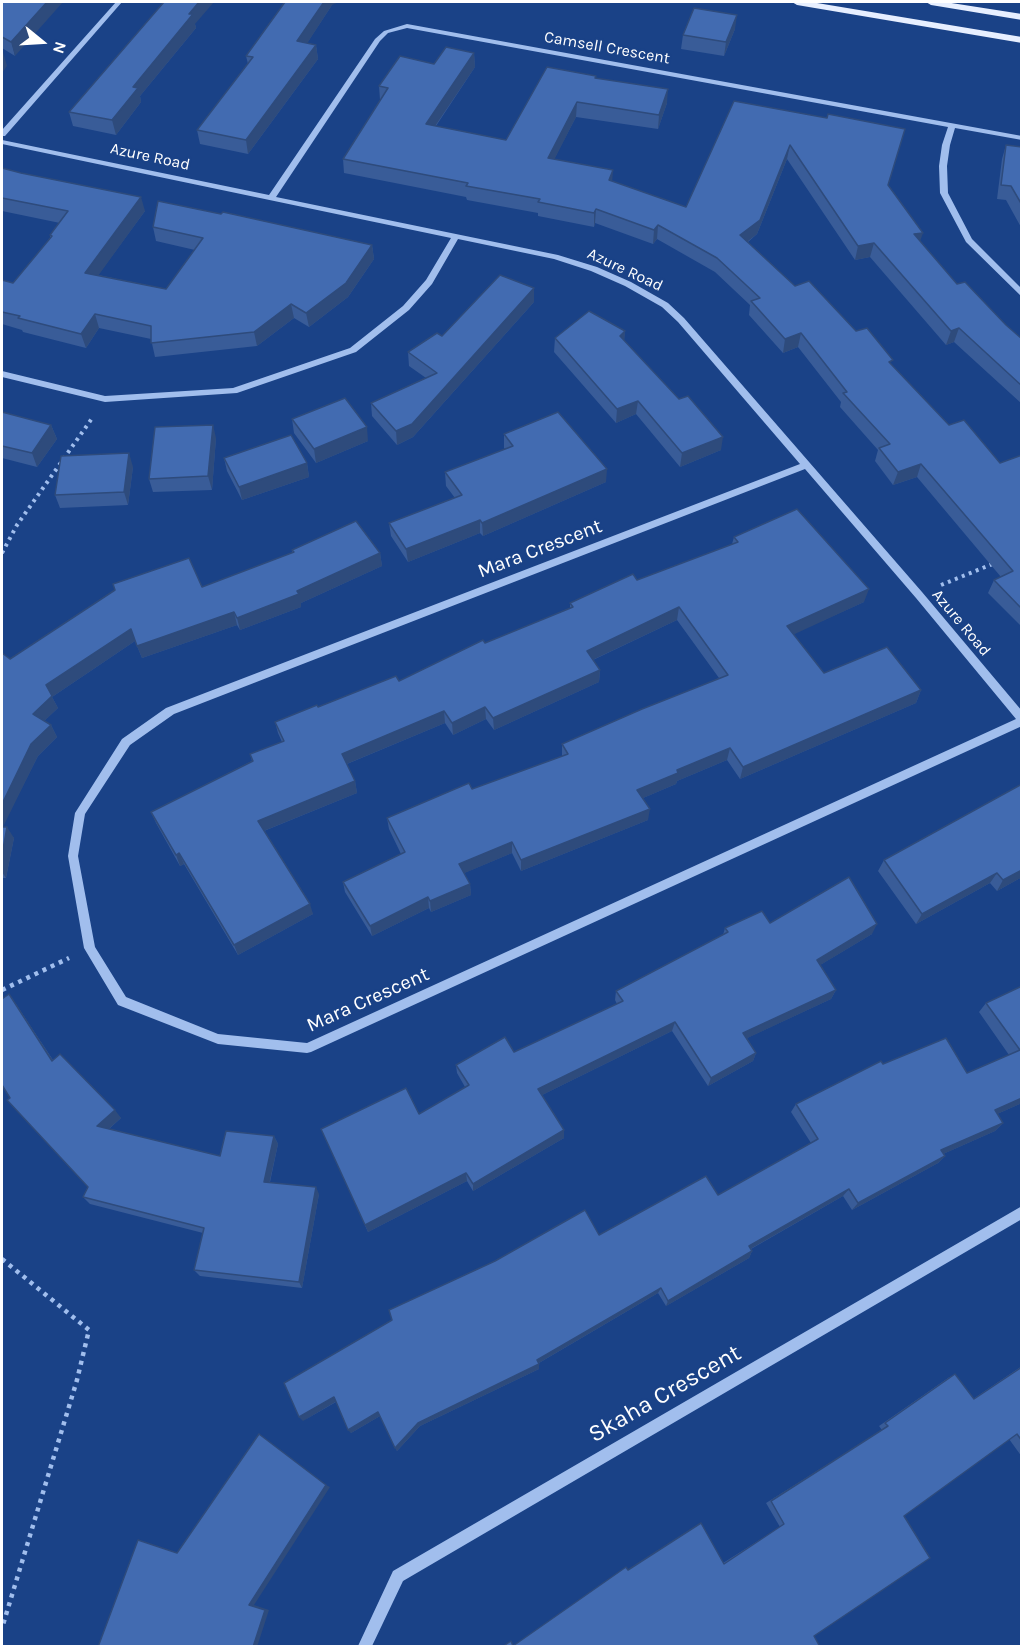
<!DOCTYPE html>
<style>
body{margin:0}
#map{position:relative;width:1023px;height:1648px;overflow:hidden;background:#1a4287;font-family:Karla,sans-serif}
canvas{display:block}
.frame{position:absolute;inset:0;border:3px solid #fff;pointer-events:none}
.north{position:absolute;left:12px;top:12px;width:60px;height:60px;-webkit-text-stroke:4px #1a4287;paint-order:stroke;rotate:108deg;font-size:16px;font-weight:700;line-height:24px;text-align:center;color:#fff}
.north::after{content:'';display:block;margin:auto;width:21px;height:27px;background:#fff;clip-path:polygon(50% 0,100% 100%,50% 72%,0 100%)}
</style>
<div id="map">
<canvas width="1023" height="1648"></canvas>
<div class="frame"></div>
<div class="north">N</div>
</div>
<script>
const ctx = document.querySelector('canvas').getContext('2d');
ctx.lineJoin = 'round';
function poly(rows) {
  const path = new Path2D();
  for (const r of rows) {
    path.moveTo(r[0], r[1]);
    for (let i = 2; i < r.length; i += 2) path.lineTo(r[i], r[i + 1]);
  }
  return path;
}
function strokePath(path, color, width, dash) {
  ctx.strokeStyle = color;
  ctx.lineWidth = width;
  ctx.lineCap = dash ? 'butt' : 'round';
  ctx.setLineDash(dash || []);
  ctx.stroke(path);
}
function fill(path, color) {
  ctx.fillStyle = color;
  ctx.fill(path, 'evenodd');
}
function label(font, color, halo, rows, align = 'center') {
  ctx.font = font + ' Karla,sans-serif';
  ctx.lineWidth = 4.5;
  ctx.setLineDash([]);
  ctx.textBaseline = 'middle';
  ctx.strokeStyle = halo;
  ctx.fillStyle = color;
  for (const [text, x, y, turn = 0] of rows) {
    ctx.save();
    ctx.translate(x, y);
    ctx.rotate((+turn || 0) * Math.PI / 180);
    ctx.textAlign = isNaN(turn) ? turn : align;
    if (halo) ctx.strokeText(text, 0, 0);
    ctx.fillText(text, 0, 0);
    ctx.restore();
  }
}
strokePath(poly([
 [2,553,17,525,93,417],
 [941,585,995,563]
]), '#a1beed', 4, [3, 4.5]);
strokePath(poly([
 [2,990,69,958],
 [2,1259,89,1330,77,1380,2,1628]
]), '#a1beed', 4.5, [4, 5]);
fill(poly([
 [116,2,122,2,5,136,2,136,2,130,116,2],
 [407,24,1022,136,1022,140,955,128,950,145,947,166,948,193,972,239,1022,289,1022,297,966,242,940,193,939,166,942,145,948,127,407,28,388,33,380,41,276,197,558,255,597,267,631,282,668,303,684,318,922,592,1022,711,1022,726,311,1052,307,1053,218,1044,118,1005,84,948,68,856,75,813,122,739,166,708,800,464,678,322,662,307,625,286,591,271,554,259,458,239,432,284,409,310,356,352,237,393,105,402,2,377,2,371,105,396,233,388,350,348,403,306,426,280,451,238,2,144,2,140,269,195,375,39,384,31,407,24],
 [805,469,916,598,1016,719,307,1043,218,1034,126,997,95,947,78,856,85,814,130,745,174,714,805,469],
 [1022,1206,1022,1219,403,1581,372,1646,358,1646,393,1571,1022,1206]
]), '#a1beed');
fill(poly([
 [792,2,811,2,1022,37,1022,43,797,5,792,2],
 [926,2,945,2,1022,14,1022,20,931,5,926,2]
]), '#e7efff');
fill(poly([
 [2,2,15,56,2,48],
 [332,5,307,43,316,45,318,59,248,154,200,144,197,130,248,64,246,56],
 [195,24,196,28,140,96,141,102,116,135,73,126,69,112],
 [735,29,724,56,681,49,683,35],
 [474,53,475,67,436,126,506,140,596,78,667,103,658,129,576,117,554,159,612,181,686,207,827,118,905,129,888,186,920,241,957,284,1022,339,1022,404,954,342,946,345,870,257,855,260,787,159,757,234,748,242,795,286,856,331,892,365,949,425,1000,463,1022,455,1022,627,988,593,994,580,1001,577,917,477,893,485,875,461,878,450,840,407,841,402,798,347,783,353,749,315,750,305,715,272,657,239,653,244,595,223,594,227,538,216,538,213,467,200,466,197,344,173,343,159,380,100,379,86,434,64],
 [1006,145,1022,147,1022,229,1006,200,997,199,1002,159],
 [2,168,145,211,98,275,166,289,195,250,156,241,153,227,372,245,374,259,348,297,309,327,294,318,257,346,155,357,151,339,99,328,86,348,23,332,22,330,2,324,2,280,13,283,50,238,50,235,60,223,2,211],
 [534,302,413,437,397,445,372,416,371,403,426,378,409,366,408,352],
 [625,331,624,340,721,450,680,467,636,414,616,423,554,352,555,338],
 [2,412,51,425,57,439,37,467,2,458],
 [292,419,368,441,316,463,294,433],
 [504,434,606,482,483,536,480,533,408,562,391,536,389,523,455,498,446,486,445,472,505,449,504,448],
 [216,438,212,490,153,492,149,479],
 [224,458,307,463,309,477,242,500,227,471],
 [133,467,128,505,60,508,55,495],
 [734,537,864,602,793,634,824,673,921,690,916,703,740,779,727,760,677,781,676,784,643,798,648,820,521,871,512,853,464,873,470,884,471,895,431,912,429,908,372,936,345,892,343,882,401,854,389,829,387,818,472,789,562,756,562,744,719,678,677,620,593,660,600,670,599,682,494,730,486,719,453,735,445,723,347,764,355,781,357,793,264,831,313,914,238,955,184,864,180,866,156,823,151,812,252,761,250,754,282,742,278,733,275,722,399,681,485,643,570,608,570,603,637,580,732,544],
 [292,550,380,553,382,566,301,603,301,607,240,630,237,625,142,658,135,641,52,697,58,708,44,721,51,725,57,737,38,756,2,827,14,838,6,878,2,878,2,653,10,659,292,553],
 [1022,784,1022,877,997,891,990,883,916,924,878,871,884,860],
 [770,923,872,934,820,965,836,990,831,999,747,1038,756,1053,753,1061,708,1086,672,1031,542,1095,564,1130,564,1138,473,1191,467,1181,368,1232,321,1129,419,1114,465,1087,457,1073,456,1065,514,1052,617,1004,615,1000,616,991,723,935,725,928],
 [1022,986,1022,1103,997,1114,1003,1123,995,1131,943,1154,945,1156,938,1163,852,1210,843,1196,751,1249,752,1251,749,1258,666,1306,658,1293,539,1363,539,1369,420,1426,397,1451,380,1416,351,1433,336,1402,303,1421,599,1235,718,1195,811,1143,791,1112,796,1104,883,1064,967,1073,1009,1055,979,1012,986,1003],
 [16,1004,53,1060,121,1118,109,1129,220,1156,274,1136,278,1144,270,1182,319,1194,302,1288,200,1276,194,1270,203,1233,90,1204,83,1197,88,1187,10,1098],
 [1022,1366,1022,1457,1009,1439,904,1516,513,1646,723,1563,780,1527,766,1503,882,1430,879,1426,948,1378,955,1374,973,1399]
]), '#395c98');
fill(poly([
 [47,2,63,2,15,56,11,42],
 [199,2,214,2,195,24,196,28,140,96,141,102,116,135,112,120,133,87],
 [324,2,339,2,332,5,299,56,297,41],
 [737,15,735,29,724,56,726,42],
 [316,45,318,59,248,154,246,140],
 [3,52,7,66,2,73,2,53],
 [474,53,475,67,427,138,426,124],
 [668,89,667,103,658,129,659,115],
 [577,102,576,117,548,172,548,158],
 [790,145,787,159,757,234,738,249,740,235],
 [613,170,612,184,609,180],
 [141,197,145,211,90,287,85,273],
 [596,209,595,223,594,227,594,213],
 [658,225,657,239,653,244,654,230],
 [923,233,918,247,914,234],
 [874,243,870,257,855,260,858,246],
 [372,245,374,259,348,297,309,327,306,313],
 [534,288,534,302,413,437,397,445,396,431],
 [291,304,294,318,257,346,254,332],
 [95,314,99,328,86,348,81,334],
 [959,328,954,342,946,345,951,331],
 [625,331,624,345,620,336],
 [801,333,798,347,783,353,785,339],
 [638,401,636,414,616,423,617,409],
 [51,425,57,439,37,467,32,453],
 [213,425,216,438,212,490,208,476],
 [367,427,368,441,316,463,314,449],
 [723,437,721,450,680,467,682,453],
 [129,453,133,467,128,505,124,492],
 [307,463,309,477,242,500,239,487],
 [921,464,917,477,893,485,898,472],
 [607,469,606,482,483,536,482,523],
 [480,520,480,533,408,562,406,549],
 [380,553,382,566,301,603,301,607,240,630,237,618],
 [869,589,864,602,784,639,787,626],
 [679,607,677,620,586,663,587,651],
 [234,612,237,625,142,658,137,646],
 [131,629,135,641,52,697,58,708,39,726,33,714,46,685],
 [600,670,599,682,494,730,493,718],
 [921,690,916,703,740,779,743,767],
 [485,707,486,719,453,735,452,723],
 [444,711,445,723,344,765,342,754],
 [51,725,57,737,38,756,2,829,2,804,31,744],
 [730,748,727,760,677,781,676,784,636,801,637,790,677,770],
 [355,781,357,793,261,832,258,821],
 [650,809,648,820,521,871,521,860],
 [7,827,14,838,6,878,2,872,2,855],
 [512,842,512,853,460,875,459,864],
 [179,853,184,864,180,866,176,855],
 [1022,870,1022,877,997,891,1003,880],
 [997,873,990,883,916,924,922,914],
 [470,884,471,895,431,912,430,901],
 [428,897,429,908,372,936,370,926],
 [310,904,313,914,238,955,234,945],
 [877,924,872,934,812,970,817,960],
 [836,990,831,999,739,1042,743,1033],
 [9,994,16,1004,59,1070,52,1061],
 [675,1022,672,1031,538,1097,538,1089],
 [756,1053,753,1061,708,1086,711,1078],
 [1022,1098,1022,1103,988,1118,995,1110],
 [115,1110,121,1118,103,1134,97,1126],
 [1003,1123,995,1131,934,1158,941,1150],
 [564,1130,564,1138,473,1191,473,1184],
 [274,1136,278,1144,268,1189,264,1182],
 [945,1156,938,1163,852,1210,858,1203],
 [466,1173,467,1181,368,1232,365,1225],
 [316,1187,319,1194,302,1288,299,1282],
 [849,1189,843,1196,745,1252,749,1246],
 [752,1251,749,1258,666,1306,668,1301],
 [661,1288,658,1293,537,1364,537,1360],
 [539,1364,539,1369,420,1426,397,1451,395,1448,418,1423],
 [334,1397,337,1401,303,1421,299,1417],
 [378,1412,380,1416,351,1433,348,1430],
 [326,1485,330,1487,254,1605,269,1610,257,1647,253,1647,249,1605]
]), '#2e4b7c');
const building = poly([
 [2,2,47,2,11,42,2,37,2,2],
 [164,2,199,2,189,14,193,14,133,87,138,88,112,120,69,112,164,2],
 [285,2,324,2,297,41,316,45,246,140,197,130,253,57,246,56,285,2],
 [694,8,737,15,726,42,683,35,694,8],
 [446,47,474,53,426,124,506,140,547,67,596,76,595,78,668,89,659,115,577,102,548,158,613,170,609,180,686,207,734,101,827,118,828,114,905,129,888,185,923,233,914,234,957,284,965,282,1006,325,1022,339,1022,386,959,328,951,331,874,243,858,246,790,145,760,220,740,235,795,286,809,281,856,331,867,328,893,360,889,362,949,425,964,420,1000,463,1022,455,1022,609,994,580,1013,571,921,464,898,472,879,448,890,444,843,393,847,392,801,333,785,339,751,301,760,298,717,258,658,225,654,230,596,209,594,213,538,202,540,199,466,186,468,183,343,159,388,88,379,86,400,56,434,64,446,47],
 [1006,145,1022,147,1022,205,1011,186,1001,185,1006,145],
 [2,168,21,173,141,197,85,273,166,289,203,238,153,227,158,201,221,214,223,212,372,245,346,283,306,313,291,304,254,332,151,343,151,326,95,314,81,334,18,318,20,316,2,312,2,280,13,283,52,236,50,235,68,211,2,198,2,168],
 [500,275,534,288,412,424,396,431,371,403,437,373,408,352,437,333,442,336,500,275],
 [589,311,625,331,620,336,679,399,688,396,723,437,682,453,638,401,617,409,555,338,589,311],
 [345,398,367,427,314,449,292,419,345,398],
 [2,412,51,425,32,453,2,446,2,412],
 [558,412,607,469,482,523,480,520,406,549,389,523,462,495,445,472,513,446,504,434,558,412],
 [213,425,208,476,149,479,155,427,213,425],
 [291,435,307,463,239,487,224,458,291,435],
 [129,453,124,492,55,495,61,456,129,453],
 [797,509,869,589,787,626,824,673,887,647,921,690,743,767,730,748,677,770,678,773,637,790,650,809,521,860,512,842,459,864,470,884,430,901,428,897,370,926,343,882,405,852,387,818,469,783,472,789,568,754,562,744,642,709,728,675,679,607,587,651,600,670,493,718,485,707,452,723,444,711,342,754,355,781,258,821,310,904,234,945,179,853,176,855,151,812,253,761,250,754,284,741,275,722,317,705,318,707,396,676,399,681,483,640,485,643,573,607,570,603,633,574,637,580,738,542,734,537,797,509],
 [356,521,380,553,297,591,299,594,237,618,234,612,137,646,131,629,46,685,52,696,33,714,51,725,31,744,2,804,2,653,10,659,115,590,113,584,189,558,202,587,294,552,292,550,356,521],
 [1022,784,1022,870,1003,880,997,873,922,914,884,860,1022,784],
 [2,827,7,827,2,855,2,827],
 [849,877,877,924,817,960,836,990,743,1033,756,1053,711,1078,675,1022,538,1089,564,1130,473,1184,466,1173,365,1225,321,1129,406,1088,419,1114,469,1085,456,1065,505,1037,514,1052,623,1001,616,991,728,932,725,928,762,911,770,923,849,877],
 [1022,986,1022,1098,995,1110,1003,1123,941,1150,945,1156,858,1203,849,1189,749,1246,752,1251,668,1301,661,1288,537,1360,539,1364,418,1423,395,1448,378,1412,348,1430,334,1397,299,1417,284,1383,392,1320,389,1310,495,1261,585,1210,599,1235,706,1176,718,1195,818,1139,796,1104,881,1061,883,1064,946,1038,967,1073,1020,1050,986,1003,1022,986],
 [9,994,52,1061,60,1054,115,1110,97,1126,220,1156,226,1131,274,1136,264,1182,316,1187,299,1282,194,1270,204,1228,83,1197,88,1187,7,1100,10,1098,2,1085,2,999,9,994],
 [1022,1367,1022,1441,1017,1434,904,1516,930,1558,814,1636,820,1647,502,1647,511,1641,513,1646,626,1567,628,1570,701,1523,724,1564,784,1524,771,1501,888,1426,885,1423,955,1374,974,1399,1022,1367],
 [259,1434,326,1485,249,1605,265,1610,253,1647,98,1647,138,1540,177,1553,259,1434]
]);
fill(building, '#426bb1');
strokePath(building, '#2e4b7c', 1.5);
label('16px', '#fff', '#1a4287', [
 ["Camsell Crescent",607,48,10],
 ["Azure Road",150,157,12],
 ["Azure Road",625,270,25],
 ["Azure Road",961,623,50]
]);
label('20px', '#fff', '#1a4287', [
 ["Mara Crescent",540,549,-21],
 ["Mara Crescent",368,1000,-24]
]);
label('24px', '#fff', '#1a4287', [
 ["Skaha Crescent",665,1394,-30]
]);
</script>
